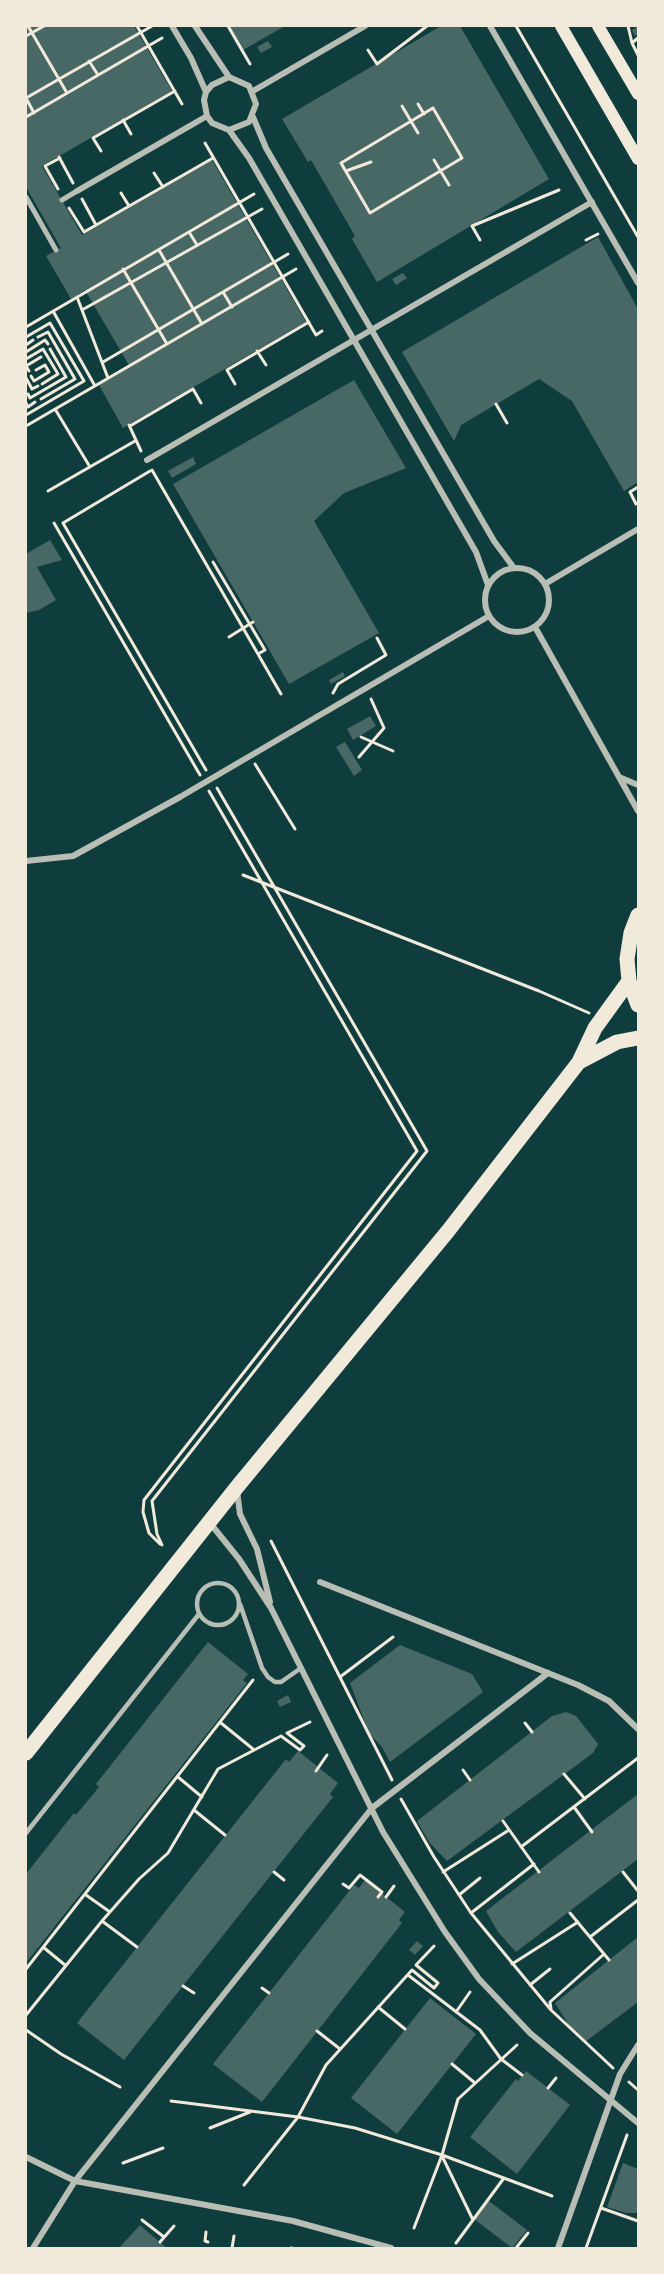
<!DOCTYPE html>
<style>
body{margin:0}
#map{position:relative;width:664px;height:2274px;overflow:hidden;background:#0f3d3e;font-family:Commissioner,sans-serif}
canvas{display:block}
.frame{position:absolute;inset:0;border:27px solid #f1e9da;pointer-events:none}
</style>
<div id="map">
<canvas width="664" height="2274"></canvas>
<div class="frame"></div>
</div>
<script>
const ctx = document.querySelector('canvas').getContext('2d');
ctx.lineJoin = 'round';
function fill(path, color) {
  ctx.fillStyle = color;
  ctx.fill(path, 'evenodd');
}
function poly(rows) {
  const path = new Path2D();
  for (const r of rows) {
    if (r.length === 3) {
      path.moveTo(r[0] + r[2], r[1]);
      path.arc(r[0], r[1], r[2], 0, 2 * Math.PI);
      continue;
    }
    path.moveTo(r[0], r[1]);
    for (let i = 2; i < r.length; i += 2) path.lineTo(r[i], r[i + 1]);
  }
  return path;
}
function strokePath(path, color, width, dash) {
  ctx.strokeStyle = color;
  ctx.lineWidth = width;
  ctx.lineCap = dash ? 'butt' : 'round';
  ctx.setLineDash(dash || []);
  ctx.stroke(path);
}
fill(poly([
 [26,26,134,26,172,91,42,166,82,235,212,160,306,322,123,428,99,385,130,367,85,290,71,299,46,256,61,248,26,187],
 [229,26,285,26,243,50],
 [441,26,460,26,549,179,377,282,352,239,355,236,311,160,308,162,282,119],
 [638,26,638,34,635,36,632,30],
 [268,41,272,47,261,53,257,47],
 [598,237,638,309,638,482,624,491,572,401,539,379,461,425,454,441,402,352],
 [403,273,407,278,396,285,392,279],
 [354,380,406,468,344,493,314,521,379,633,289,684,173,484],
 [193,457,196,464,172,478,168,471],
 [50,540,62,560,37,567,56,600,39,610,26,613,26,554],
 [343,672,345,676,331,684,329,680],
 [370,716,376,726,353,740,347,729],
 [345,742,362,770,354,776,336,747],
 [208,1642,248,1674,243,1680,247,1683,26,1963,26,1874,74,1813,76,1815,99,1787,96,1784],
 [400,1645,472,1674,483,1692,390,1762,382,1747,369,1733,350,1683],
 [288,1695,291,1702,280,1707,277,1701],
 [566,1712,576,1716,598,1744,593,1753,447,1861,429,1842,417,1821,552,1716],
 [298,1751,338,1783,330,1794,333,1797,124,2060,77,2023,286,1759,289,1762],
 [638,1794,638,1859,516,1952,498,1932,486,1911],
 [365,1880,405,1912,399,1920,402,1923,262,2102,213,2064,354,1885,359,1888],
 [638,1937,638,2002,585,2042,570,2027,555,2003],
 [417,1941,423,1946,415,1955,409,1950],
 [430,1998,476,2034,397,2134,351,2098],
 [526,2071,570,2105,517,2174,470,2137,516,2079,518,2081],
 [623,2163,638,2169,638,2213,626,2213,607,2207],
 [489,2201,527,2230,512,2248,474,2219],
 [140,2225,149,2233,167,2248,119,2248]
]), '#486865');
strokePath(poly([
 [28,26,67,93],
 [137,26,182,104],
 [228,26,250,64],
 [516,26,638,237],
 [628,26,632,43],
 [26,36,44,26],
 [638,38,632,43,638,55],
 [368,50,377,64,427,26],
 [89,61,98,75],
 [418,104,424,114],
 [402,106,418,133],
 [433,108,462,158,370,213,341,163,433,108],
 [34,113,26,98,152,26],
 [26,117,162,38],
 [123,120,131,134],
 [205,143,316,335,322,331],
 [101,151,93,138,175,91],
 [59,157,73,183],
 [434,160,449,185],
 [346,171,371,162],
 [154,173,163,187],
 [58,189,45,166,60,158],
 [121,193,129,206],
 [82,199,96,225],
 [69,208,84,232,213,158],
 [189,232,197,245],
 [480,240,472,226,559,190],
 [586,240,598,234],
 [159,250,202,324],
 [123,269,167,344],
 [223,292,232,307],
 [77,297,108,378],
 [82,310,262,209],
 [53,311,95,386],
 [26,327,254,194],
 [26,337,50,323,84,381,26,415],
 [38,337,48,332,75,379,41,399],
 [26,345,33,340],
 [257,351,266,365],
 [26,352,45,340,48,344],
 [26,359,43,349,58,374,42,384],
 [103,362,288,254],
 [29,371,26,366,41,357],
 [31,376,34,381,49,372,45,365,36,370],
 [26,378,32,389,38,386],
 [235,384,227,370,309,322],
 [193,389,201,403],
 [28,394,30,398,66,377,50,349],
 [26,403,28,407,35,402],
 [496,404,507,423],
 [55,409,90,467],
 [129,425,141,451],
 [26,426,296,269],
 [130,426,193,389],
 [152,470,281,694],
 [150,471,63,523,206,770],
 [638,487,630,492,636,504,638,503],
 [48,491,135,441],
 [54,523,200,775],
 [213,562,265,650,258,654],
 [229,637,253,622],
 [333,693,338,684,386,655,377,638],
 [361,737,393,751],
 [359,757,384,728,371,699],
 [255,764,295,829],
 [243,875,539,991,589,1013],
 [271,1541,392,1780],
 [160,1544,149,1533,143,1512,144,1500,417,1151,209,791],
 [162,1545,157,1534,152,1501,427,1151,217,788],
 [340,1677,393,1637],
 [221,1723,253,1749],
 [525,1723,532,1732],
 [463,1770,470,1780],
 [316,1771,327,1755],
 [564,1774,585,1799],
 [178,1777,202,1797],
 [401,1799,434,1857,471,1913,551,2010,613,2068],
 [574,1807,592,1832],
 [194,1810,225,1835],
 [503,1821,539,1872],
 [521,1847,638,1758],
 [274,1872,284,1880],
 [443,1872,509,1830],
 [623,1872,638,1891],
 [343,1884,349,1888,360,1875,382,1892,378,1897],
 [86,1895,110,1912],
 [459,1895,480,1878],
 [386,1897,394,1886],
 [471,1913,534,1864],
 [570,1913,609,1960],
 [102,1921,137,1947],
 [590,1937,638,1900],
 [43,1947,65,1965],
 [512,1964,578,1922],
 [26,1969,253,1680],
 [408,1975,480,2030,501,2059,522,2075],
 [530,1985,550,1969],
 [183,1986,194,1993],
 [262,1988,269,1993],
 [378,2007,405,2029],
 [551,2009,550,2002,604,1954],
 [456,2012,470,1992],
 [26,2015,102,1921,139,1879,168,1853,218,1769,281,1736,300,1750,304,1746,287,1733,310,1722],
 [26,2030,61,2054,120,2087],
 [317,2031,340,2049],
 [452,2064,475,2083],
 [629,2082,638,2090],
 [548,2088,556,2078],
 [171,2101,298,2117,355,2128,442,2155,552,2196],
 [210,2128,250,2112],
 [442,2156,473,2220],
 [123,2163,163,2148],
 [244,2185,298,2117,326,2065,412,1970,434,1988,438,1983,416,1965,434,1946],
 [601,2208,638,2221],
 [142,2220,164,2237],
 [414,2228,442,2155,458,2099,517,2045],
 [206,2232,205,2241,208,2242],
 [160,2242,174,2226],
 [456,2243,504,2178],
 [232,2248,234,2236],
 [291,2248,292,2248],
 [516,2248,528,2233],
 [586,2248,627,2135]
]), '#f1e9da', 3);
strokePath(poly([
 [218,1604,21],
 [240,1604,262,1668,268,1677,275,1682,281,1682,301,1668],
 [26,1833,199,1614]
]), '#b8beb3', 4.5);
strokePath(poly([
 [26,197,56,250],
 [62,200,77,191]
]), '#b8beb3', 5);
strokePath(poly([
 [172,26,191,58,206,92],
 [195,26,229,77],
 [490,26,638,283],
 [253,91,365,26],
 [253,117,266,148,494,541,514,568],
 [229,130,249,122,256,104,249,86,229,77,212,85,206,92,204,100,207,116,212,123,229,130,249,158,476,552,488,585],
 [77,191,207,116],
 [147,460,592,202],
 [517,600,32],
 [545,584,638,529],
 [535,627,638,811],
 [619,777,638,785],
 [26,861,73,856,180,797,489,616],
 [237,1491,240,1514,257,1549,270,1602],
 [210,1523,239,1559,271,1608,383,1832,445,1932,479,1979,530,2033,638,2123],
 [320,1582,578,1685,609,1701,638,1729],
 [26,2157,75,2181,293,2221,391,2248],
 [33,2248,75,2181,372,1808,548,1673],
 [558,2248,620,2074,638,2045]
]), '#b8beb3', 6);
strokePath(poly([
 [561,26,638,159],
 [598,26,638,94]
]), '#f1e9da', 12);
strokePath(poly([
 [638,915,631,933,627,959,629,981,638,1005],
 [579,1062,617,1042,638,1038],
 [26,1753,237,1487,448,1231,579,1062,595,1028,629,981]
]), '#f1e9da', 15);
</script>
